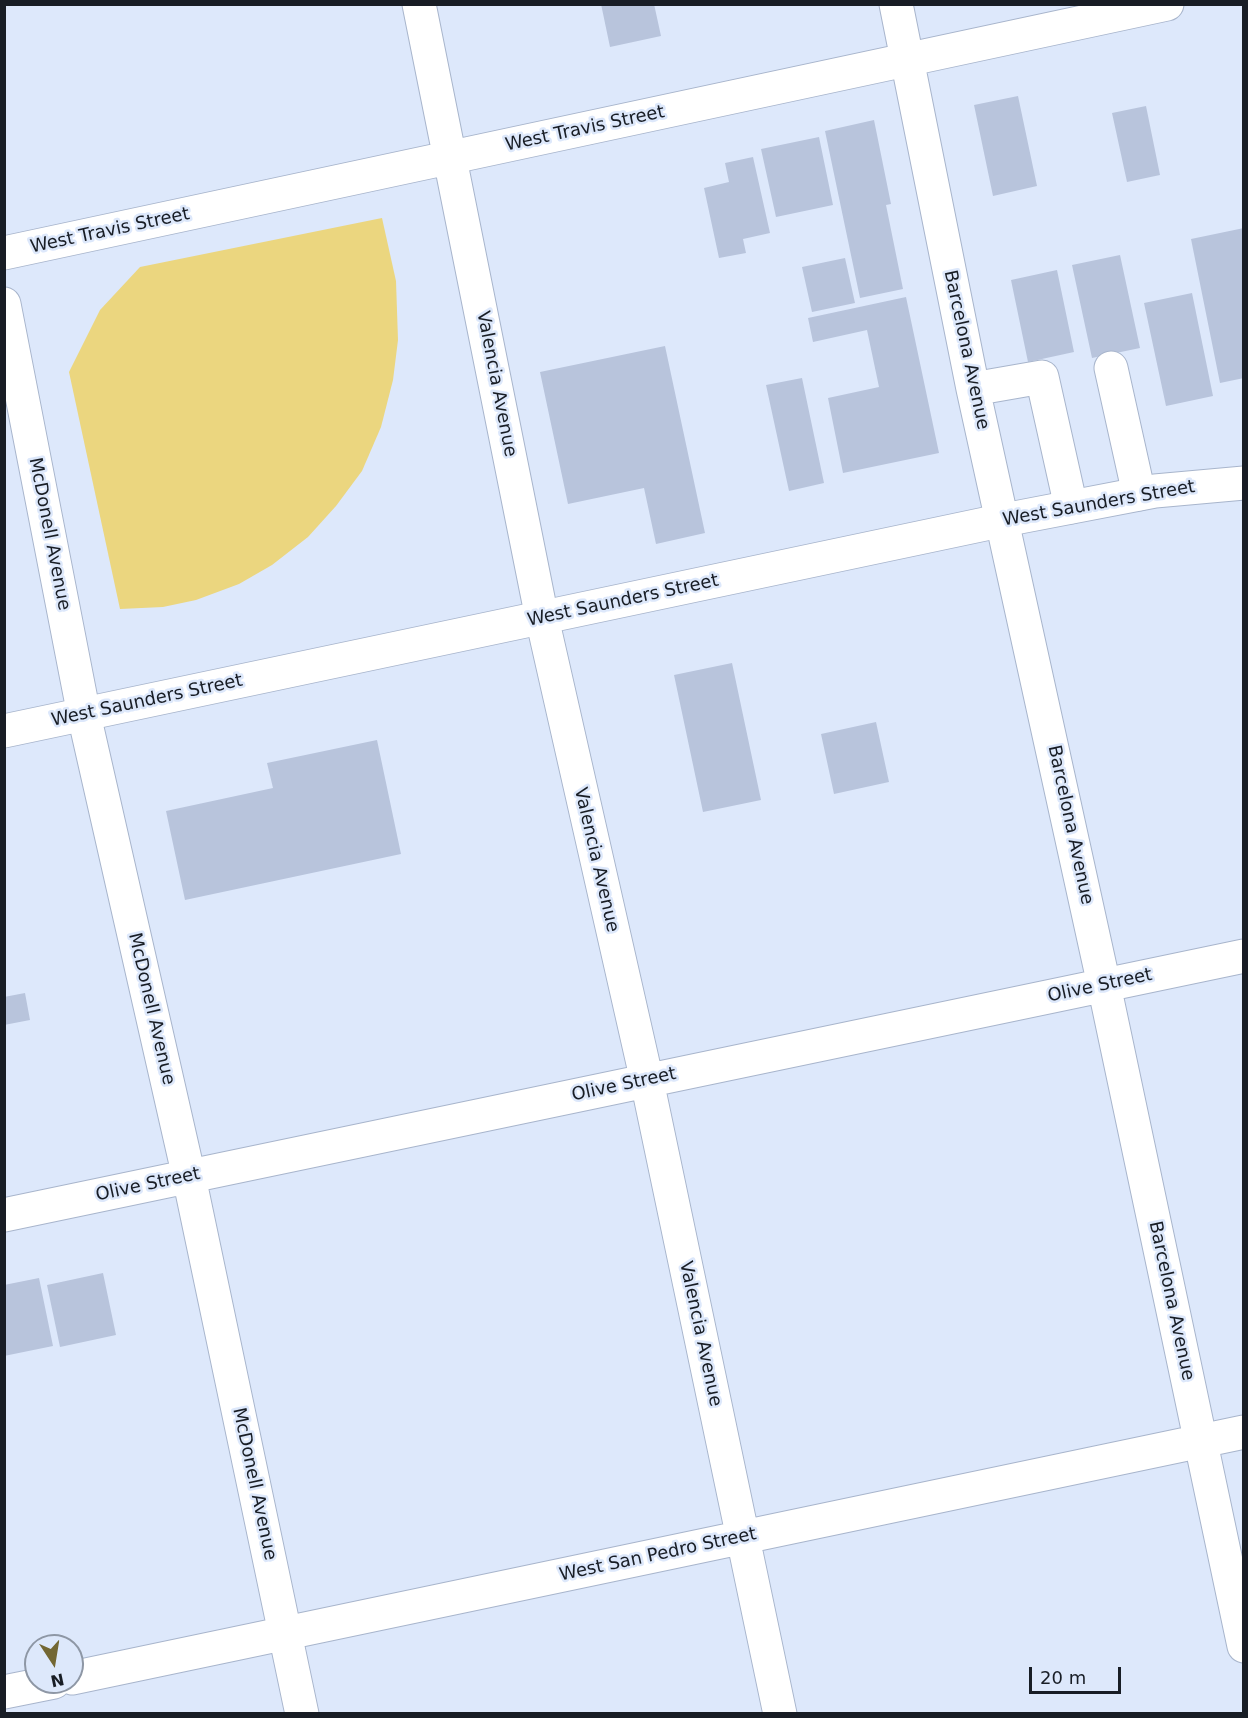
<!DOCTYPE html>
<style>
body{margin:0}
#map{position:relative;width:1248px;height:1718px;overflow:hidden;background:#dde8fb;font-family:"DejaVu Sans",sans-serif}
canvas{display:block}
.frame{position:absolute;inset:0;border:6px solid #181d25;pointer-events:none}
.north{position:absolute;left:24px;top:1634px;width:60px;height:60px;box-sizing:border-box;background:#dde8fb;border:2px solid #8e97a5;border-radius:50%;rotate:168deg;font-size:16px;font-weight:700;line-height:24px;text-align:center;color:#181d25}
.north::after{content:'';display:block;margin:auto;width:21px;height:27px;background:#736733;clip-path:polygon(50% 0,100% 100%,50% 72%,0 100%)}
.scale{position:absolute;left:1029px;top:1667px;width:92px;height:27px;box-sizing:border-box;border:3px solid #181d25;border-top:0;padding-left:8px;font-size:18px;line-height:21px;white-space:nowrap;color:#181d25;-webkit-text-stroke:4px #dde8fb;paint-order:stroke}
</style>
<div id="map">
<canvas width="1248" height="1718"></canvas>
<div class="frame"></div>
<div class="north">N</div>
<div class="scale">20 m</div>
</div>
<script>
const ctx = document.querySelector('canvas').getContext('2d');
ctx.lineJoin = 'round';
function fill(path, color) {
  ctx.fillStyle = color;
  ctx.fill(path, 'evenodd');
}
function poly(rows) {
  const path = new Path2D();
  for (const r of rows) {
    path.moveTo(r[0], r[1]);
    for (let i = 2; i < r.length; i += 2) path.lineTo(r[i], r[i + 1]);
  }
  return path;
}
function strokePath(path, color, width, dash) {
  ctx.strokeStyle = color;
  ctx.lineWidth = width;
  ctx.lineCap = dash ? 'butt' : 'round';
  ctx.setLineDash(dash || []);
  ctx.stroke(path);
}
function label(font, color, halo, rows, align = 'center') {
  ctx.font = font + ' "DejaVu Sans",sans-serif';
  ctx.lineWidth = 5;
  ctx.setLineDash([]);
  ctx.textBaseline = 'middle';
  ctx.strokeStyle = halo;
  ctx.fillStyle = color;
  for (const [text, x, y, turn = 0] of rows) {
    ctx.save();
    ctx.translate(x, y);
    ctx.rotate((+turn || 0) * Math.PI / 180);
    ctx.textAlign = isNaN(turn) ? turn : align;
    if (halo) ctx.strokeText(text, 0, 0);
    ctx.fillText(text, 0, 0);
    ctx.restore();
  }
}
fill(poly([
 [382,218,396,281,398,340,393,380,381,427,362,471,336,506,308,537,272,565,239,584,196,600,163,607,120,609,69,372,100,310,140,267]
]), '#ebd67f');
fill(poly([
 [601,4,654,4,661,36,610,47],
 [1018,96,1037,186,993,196,974,105],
 [1146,106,1160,175,1127,182,1112,113],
 [874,120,891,204,886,205,903,289,860,298,825,131],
 [819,137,833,205,776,217,761,149],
 [753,157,770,233,743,239,746,253,719,258,704,188,729,182,725,163],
 [1244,228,1244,378,1220,383,1191,239],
 [1120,255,1140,348,1092,358,1072,265],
 [845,258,855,303,812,312,802,267],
 [1057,270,1074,352,1028,362,1011,280],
 [1192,293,1213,396,1166,406,1144,303],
 [906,297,939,453,843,473,828,398,879,387,867,330,813,342,808,318],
 [665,346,705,533,656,544,644,488,568,504,540,372],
 [802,378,824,483,789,491,766,385],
 [732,663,761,800,703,812,674,675],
 [876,722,889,782,834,794,821,734],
 [377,740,401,854,185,900,166,811,273,788,267,763],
 [25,993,30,1020,4,1025,4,997],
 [103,1273,116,1335,60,1347,47,1285],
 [39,1278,53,1346,4,1356,4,1285]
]), '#b8c4dc');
const minor = poly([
 [419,4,542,618,647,1081,780,1714],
 [896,4,973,389,1104,985,1244,1646],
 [4,253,1167,4],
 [4,304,84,715,189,1177,302,1714],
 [1111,368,1139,494],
 [973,389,1042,377,1071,507],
 [4,1215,1244,956],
 [72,1678,1244,1432],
 [4,1692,54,1682]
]);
const major = poly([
 [4,731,1004,520,1155,491,1244,483]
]);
strokePath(minor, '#a8b5cc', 35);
strokePath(major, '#a8b5cc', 35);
strokePath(minor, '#fff', 33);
strokePath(major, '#fff', 33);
label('18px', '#181d25', '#dde8fb', [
 ["West Travis Street",585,129,-12],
 ["West Travis Street",110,231,-12],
 ["Barcelona Avenue",966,350,78],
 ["Valencia Avenue",496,384,79],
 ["West Saunders Street",1099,504,-10],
 ["McDonell Avenue",49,534,79],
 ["West Saunders Street",623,601,-12],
 ["West Saunders Street",147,701,-12],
 ["Barcelona Avenue",1070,825,78],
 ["Valencia Avenue",596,860,77],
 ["Olive Street",1100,986,-12],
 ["McDonell Avenue",151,1009,77],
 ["Olive Street",624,1085,-12],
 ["Olive Street",148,1185,-12],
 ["Barcelona Avenue",1171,1301,78],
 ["Valencia Avenue",700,1334,78],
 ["McDonell Avenue",254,1484,78],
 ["West San Pedro Street",658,1555,-12]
]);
</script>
